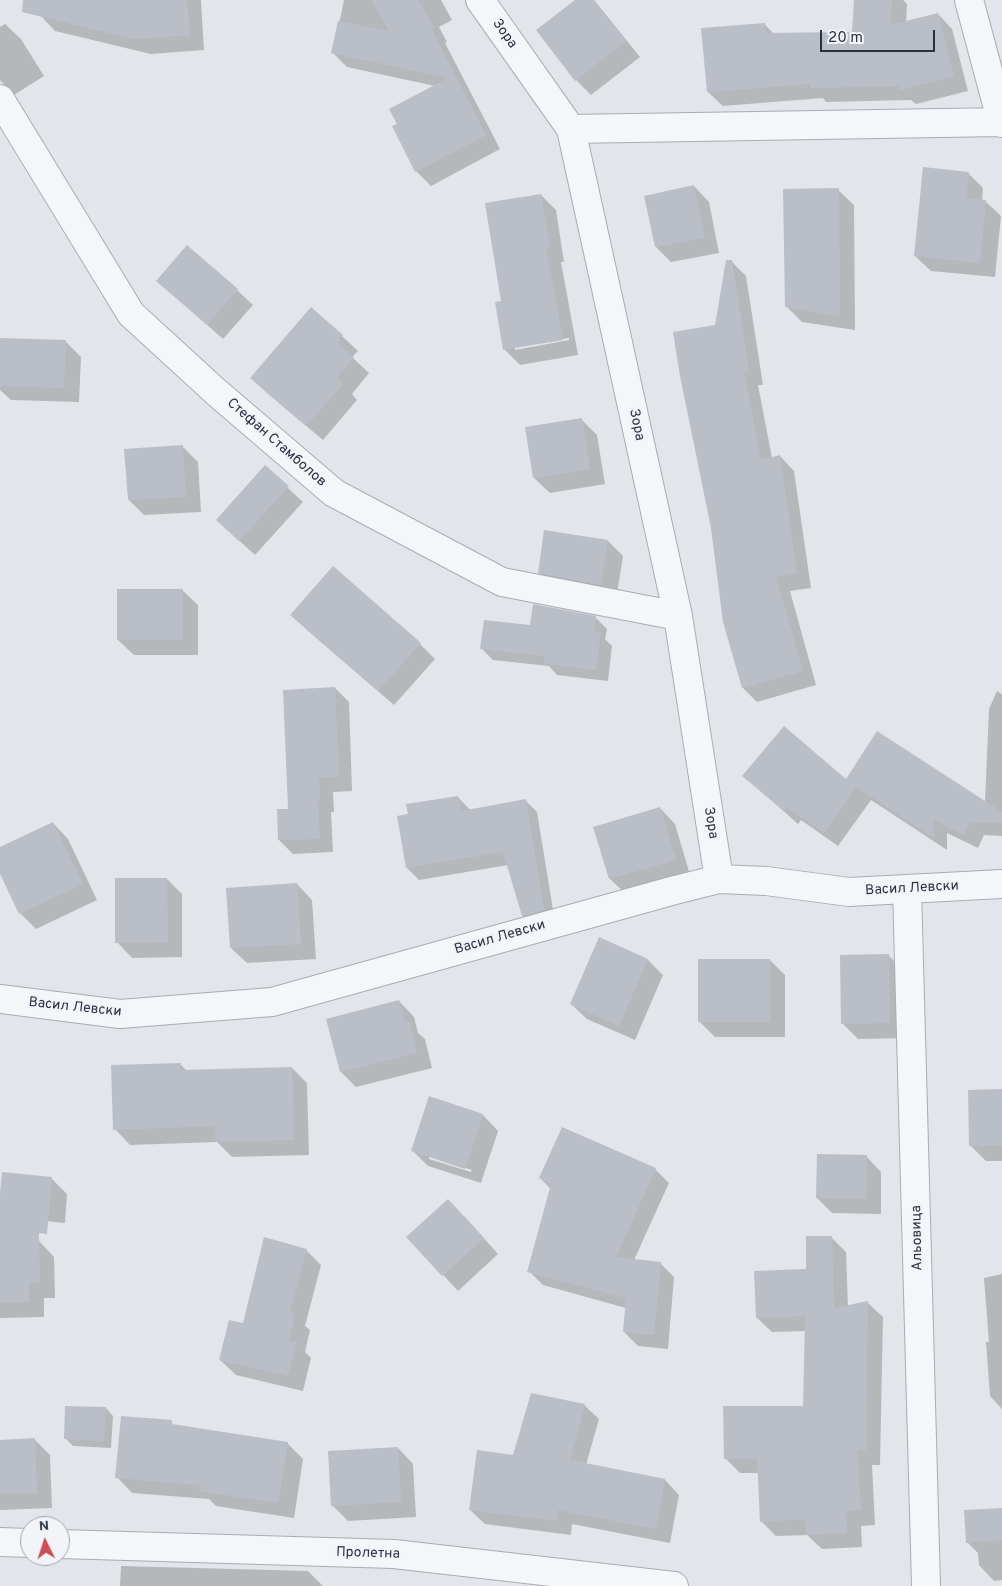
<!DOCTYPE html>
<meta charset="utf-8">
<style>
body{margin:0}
#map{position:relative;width:1002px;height:1586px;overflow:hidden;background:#e3e5ea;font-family:Overpass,sans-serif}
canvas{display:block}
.north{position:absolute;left:20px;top:1516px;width:50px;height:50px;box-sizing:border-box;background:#f2f4f8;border:1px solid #a2a6af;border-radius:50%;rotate:356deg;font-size:14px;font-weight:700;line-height:20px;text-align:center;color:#2b3242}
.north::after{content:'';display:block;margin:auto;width:18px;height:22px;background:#c84f5b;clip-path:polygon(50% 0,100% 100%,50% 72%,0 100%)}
.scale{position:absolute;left:820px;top:30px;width:115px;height:22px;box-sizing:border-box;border:2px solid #2b3242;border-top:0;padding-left:6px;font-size:15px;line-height:18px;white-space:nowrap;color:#2b3242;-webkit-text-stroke:4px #f2f4f8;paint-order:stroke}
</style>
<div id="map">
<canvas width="1002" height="1586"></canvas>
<div class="north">N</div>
<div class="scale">20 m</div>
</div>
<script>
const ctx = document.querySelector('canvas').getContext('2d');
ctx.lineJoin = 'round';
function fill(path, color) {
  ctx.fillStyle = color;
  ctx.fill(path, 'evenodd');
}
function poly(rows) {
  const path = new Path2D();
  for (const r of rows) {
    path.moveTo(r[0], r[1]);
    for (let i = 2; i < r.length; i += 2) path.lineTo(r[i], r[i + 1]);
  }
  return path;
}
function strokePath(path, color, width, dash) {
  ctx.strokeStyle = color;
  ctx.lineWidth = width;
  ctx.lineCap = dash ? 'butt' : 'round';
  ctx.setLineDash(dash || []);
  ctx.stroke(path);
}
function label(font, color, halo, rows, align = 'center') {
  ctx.font = font + ' Overpass,sans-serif';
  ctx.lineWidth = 4;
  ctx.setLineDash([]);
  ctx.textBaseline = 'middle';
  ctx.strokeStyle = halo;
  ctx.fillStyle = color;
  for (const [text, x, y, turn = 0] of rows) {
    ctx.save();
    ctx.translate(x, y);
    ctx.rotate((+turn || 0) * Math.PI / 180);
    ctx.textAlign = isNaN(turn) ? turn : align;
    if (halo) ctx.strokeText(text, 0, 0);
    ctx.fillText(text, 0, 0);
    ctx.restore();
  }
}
fill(poly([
 [43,0,201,0,204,50,151,54,55,31,40,15],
 [344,0,441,0,452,20,439,27,447,42,445,43,500,149,431,186,416,171,399,125,435,86,347,67,333,53],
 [577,0,594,0,640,57,591,95,576,80],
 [856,0,903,0,907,4,906,23,938,14,952,29,968,91,916,104,911,100,826,102,823,98,723,106,708,92,764,24,774,34,853,33],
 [5,24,21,39,44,76,14,95,0,80,0,27],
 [968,173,983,188,982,201,985,201,1001,216,995,277,931,271,915,256],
 [694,186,709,202,719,253,671,262,656,247],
 [838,190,854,205,855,330,802,322,786,306],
 [541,195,556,210,564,262,561,262,578,355,520,365,505,350,496,303,502,302],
 [569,338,569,340,515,350,515,347],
 [731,261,746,276,763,385,758,385,772,458,780,456,794,471,811,588,790,591,816,685,757,702,743,688,712,528,716,326],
 [158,281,237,290,253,305,223,339],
 [342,336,358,351,352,357,369,373,352,394,357,400,323,440,267,393,252,378],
 [0,339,65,341,81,357,79,402,11,400,0,390],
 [582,420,597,435,605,484,550,493,534,478],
 [183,447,198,462,201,512,144,515,129,500],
 [265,467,303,502,255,555,233,535],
 [608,541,623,556,616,600,554,588,539,573],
 [182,590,198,605,198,655,134,655,118,640],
 [292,615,420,644,435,659,394,705,307,630],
 [595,617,607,629,605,639,612,646,608,681,557,675,549,666,493,660,481,648,531,626],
 [335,688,349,702,352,791,333,792,334,812,331,812,333,852,293,854,279,840],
 [997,691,1002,694,1002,836,984,835,978,848,947,833,947,850,871,800,838,846,801,820,798,824,744,776,846,780,985,802,989,709],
 [458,797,470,810,525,800,537,812,555,922,535,928,523,916,508,865,419,880,407,868,399,817],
 [660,808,675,824,690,875,626,894,610,879,595,827],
 [53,823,68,839,97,900,36,929,20,913,0,871,0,848],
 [167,879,182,894,182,957,132,958,117,942],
 [297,884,312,900,316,959,247,963,231,948],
 [600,939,648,960,663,975,635,1040,587,1019,571,1004],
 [888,955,904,971,905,1038,858,1039,843,1024],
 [770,960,785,975,785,1037,715,1037,700,1022],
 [399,1001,414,1017,418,1033,425,1039,432,1068,356,1087,341,1072],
 [181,1065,187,1071,292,1068,307,1083,309,1155,232,1157,217,1142,130,1145,115,1129],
 [1002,1090,1002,1161,986,1161,971,1146],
 [483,1115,498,1131,481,1183,428,1166,413,1151],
 [429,1156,472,1170,471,1172,429,1159],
 [866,1156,881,1172,881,1214,832,1213,817,1198],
 [655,1169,669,1183,634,1260,660,1263,674,1277,668,1349,638,1346,624,1332,626,1308,543,1285,529,1271,551,1189,540,1178],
 [51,1178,67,1194,65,1223,16,1218],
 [464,1216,498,1254,458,1291,408,1237],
 [831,1237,846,1252,848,1307,868,1303,883,1317,880,1465,872,1465,875,1525,861,1526,862,1547,822,1549,807,1535,776,1536,761,1521,759,1473,740,1473,725,1458,804,1408,806,1331,772,1332,757,1318,807,1270],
 [39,1241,54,1257,55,1298,44,1298,44,1317,0,1318,0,1243],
 [306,1250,321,1265,305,1326,310,1330,305,1352,311,1358,303,1391,236,1375,220,1360,243,1325],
 [1002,1274,1002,1409,990,1396,986,1342,989,1342,984,1278],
 [584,1405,599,1419,586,1465,665,1480,679,1495,670,1543,572,1524,571,1535,485,1524,470,1510,514,1456],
 [106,1408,113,1416,111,1448,73,1446,65,1438],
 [171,1422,175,1426,287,1443,303,1459,294,1518,216,1506,209,1499,132,1493,117,1477],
 [35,1440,50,1455,52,1508,0,1510,0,1441],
 [398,1448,413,1464,416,1517,348,1521,332,1505],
 [1002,1509,1002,1580,994,1581,979,1565,978,1553,967,1542],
 [121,1566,308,1571,323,1586,120,1586]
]), '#0003');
fill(poly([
 [23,0,187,0,190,35,134,39,22,12],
 [371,0,418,0,434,27,431,28,486,135,415,172,392,126,397,124,389,109,448,78,331,53,338,21,389,31],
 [575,0,594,0,626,41,575,81,536,30],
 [854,0,892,0,890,25,938,13,954,76,900,90,899,86,810,88,810,84,707,92,701,28,765,23,766,33,852,32],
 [923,167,969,172,966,198,986,200,980,263,914,256],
 [694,185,705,238,655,247,644,196],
 [839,188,840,316,785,307,783,189],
 [541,194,550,246,546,247,563,340,503,350,495,302,501,301,485,203],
 [187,245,238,289,207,325,156,281],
 [726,260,732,260,749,371,744,371,761,460,780,455,797,574,776,577,803,671,742,688,723,622,711,528,680,376,673,332,715,325],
 [311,307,343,335,337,342,354,357,337,378,343,384,306,426,250,378],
 [0,338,66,340,64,388,0,386],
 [582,418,590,469,533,478,525,427],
 [183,445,186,497,128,500,124,449],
 [265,465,289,486,239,541,216,520],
 [544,530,608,540,601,585,538,573],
 [333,566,421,643,378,691,290,615],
 [117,589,183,589,183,640,117,640],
 [533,604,596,616,594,632,601,633,596,670,544,664,545,656,480,649,484,620,530,625],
 [335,687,339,777,319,778,320,799,318,799,320,839,278,840,277,809,288,809,283,690],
 [784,726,846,779,877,731,1002,812,1002,823,970,822,964,835,934,820,934,838,856,787,824,833,786,807,784,811,742,776],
 [458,796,461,811,526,799,544,910,522,916,503,852,406,868,397,816,408,814,406,804],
 [660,807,676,860,609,879,593,827],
 [53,822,83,884,19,914,0,874,0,847],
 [115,878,167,878,168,942,115,943],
 [297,883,301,944,230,948,226,888],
 [599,937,648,959,619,1026,570,1004],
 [889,954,890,1023,841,1024,840,955],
 [698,959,770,959,770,1022,698,1022],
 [399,1000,405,1023,410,1022,417,1053,340,1072,326,1019],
 [181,1063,181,1070,292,1067,294,1140,216,1142,215,1126,113,1130,111,1065],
 [1002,1089,1002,1146,969,1146,968,1090],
 [429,1096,483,1114,465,1169,411,1151],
 [562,1127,656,1168,616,1257,661,1262,654,1335,623,1332,626,1298,527,1272,551,1184,539,1178],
 [817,1154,867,1155,866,1199,816,1198],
 [2,1172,52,1177,47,1234,39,1233,40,1283,29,1283,29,1302,0,1303,0,1194],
 [448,1199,484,1238,442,1276,406,1237],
 [806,1236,832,1236,834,1308,868,1301,866,1450,857,1450,861,1510,846,1511,847,1533,806,1535,805,1519,760,1522,757,1459,724,1459,723,1406,803,1406,805,1316,756,1318,754,1271,806,1269],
 [264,1237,307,1249,290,1312,295,1314,289,1340,297,1342,288,1376,219,1360,229,1320,243,1323],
 [531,1393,585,1404,570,1460,665,1479,656,1529,558,1510,557,1521,469,1510,477,1450,513,1455],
 [65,1406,106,1407,104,1441,64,1439],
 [121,1416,172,1420,172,1424,288,1442,278,1503,199,1491,200,1485,115,1478],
 [35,1438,37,1493,0,1494,0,1440],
 [398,1447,401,1502,331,1506,328,1451],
 [1002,1508,1002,1540,966,1543,964,1510]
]), '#babec7');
const minor = poly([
 [480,0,571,129,678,616,719,879],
 [969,0,1002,123],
 [0,99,131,314,215,391,334,493,502,582,678,616],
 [571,129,1002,122],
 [907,889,926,1586],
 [0,999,120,1014,272,1002,675,890,719,879,766,881,849,892,1002,884],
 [0,1542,30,1543],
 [60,1544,394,1554,674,1586]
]);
strokePath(minor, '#a8acb4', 30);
strokePath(minor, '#f5f6f9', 28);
label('14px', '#2b3242', '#f2f4f8', [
 ["Зора",504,34,55],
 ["Зора",636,425,78],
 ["Стефан Стамболов",276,443,41],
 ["Зора",710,823,81],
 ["Васил Левски",912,889,-3],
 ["Васил Левски",500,938,-16],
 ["Васил Левски",75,1008,6],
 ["Альовица",918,1238,-91],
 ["Пролетна",368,1554,2]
]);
</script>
